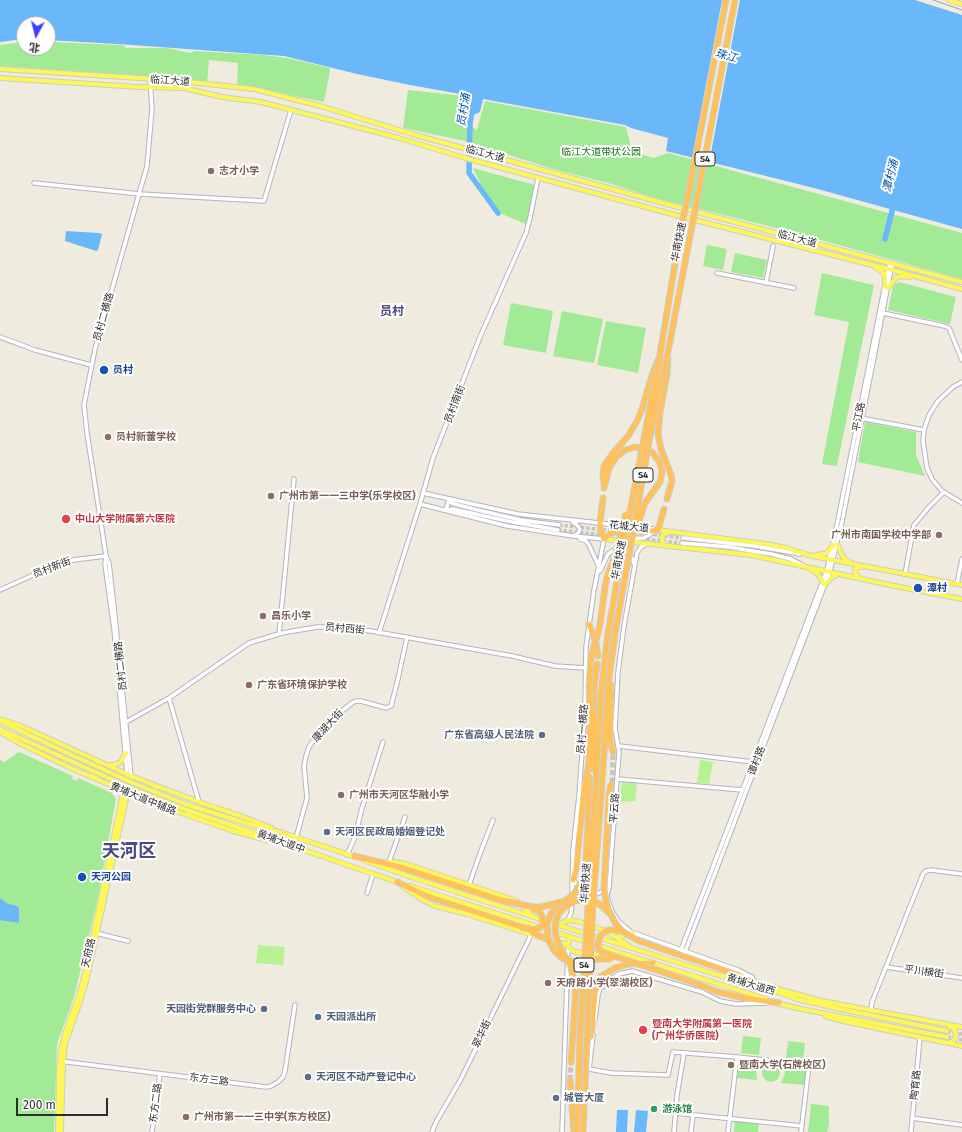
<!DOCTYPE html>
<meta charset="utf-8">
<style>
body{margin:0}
#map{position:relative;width:962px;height:1132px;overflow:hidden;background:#efecdf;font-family:"Fira Sans","Noto Sans SC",sans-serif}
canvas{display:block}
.north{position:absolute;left:16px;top:16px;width:40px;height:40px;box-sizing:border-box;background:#fff;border:1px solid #ababab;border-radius:50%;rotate:187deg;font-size:11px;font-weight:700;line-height:16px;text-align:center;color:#2d2d2d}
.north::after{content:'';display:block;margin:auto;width:14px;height:18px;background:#3e3cff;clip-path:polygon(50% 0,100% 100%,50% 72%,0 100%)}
.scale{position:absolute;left:16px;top:1098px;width:92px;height:18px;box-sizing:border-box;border:2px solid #2d2d2d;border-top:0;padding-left:5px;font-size:12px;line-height:14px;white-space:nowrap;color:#2d2d2d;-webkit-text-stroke:3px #fff;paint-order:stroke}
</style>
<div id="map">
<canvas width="962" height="1132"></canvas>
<div class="north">北</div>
<div class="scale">200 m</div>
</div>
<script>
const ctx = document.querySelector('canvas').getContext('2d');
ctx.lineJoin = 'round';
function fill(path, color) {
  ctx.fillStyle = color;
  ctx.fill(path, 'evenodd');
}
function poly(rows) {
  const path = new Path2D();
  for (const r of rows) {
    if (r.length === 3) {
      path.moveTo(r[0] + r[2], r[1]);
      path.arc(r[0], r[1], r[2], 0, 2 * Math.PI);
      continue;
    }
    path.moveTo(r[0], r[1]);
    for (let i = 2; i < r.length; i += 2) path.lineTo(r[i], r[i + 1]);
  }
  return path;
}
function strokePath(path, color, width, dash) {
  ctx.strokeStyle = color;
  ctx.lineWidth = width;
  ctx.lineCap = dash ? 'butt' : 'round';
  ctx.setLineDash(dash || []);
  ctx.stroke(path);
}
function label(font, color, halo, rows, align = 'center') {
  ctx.font = font + ' "Fira Sans","Noto Sans SC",sans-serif';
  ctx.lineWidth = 4;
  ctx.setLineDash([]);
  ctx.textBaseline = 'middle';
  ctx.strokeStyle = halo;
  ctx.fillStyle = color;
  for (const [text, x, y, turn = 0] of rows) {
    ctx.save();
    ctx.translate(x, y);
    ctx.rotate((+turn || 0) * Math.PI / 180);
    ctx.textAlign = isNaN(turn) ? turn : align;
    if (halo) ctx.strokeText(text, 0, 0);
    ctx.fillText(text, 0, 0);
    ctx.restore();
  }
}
fill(poly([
 [24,42,24,48,48,48,48,42,123,45,126,48,167,48,190,53,195,51,264,55,287,58,330,68,330,71,324,102,255,88,237,86,238,63,209,60,207,83,115,74,0,66,0,45],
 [408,90,464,96,463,121,477,130,485,101,626,127,632,151,653,158,668,153,962,233,962,279,788,231,655,198,608,183,553,169,465,141,403,128],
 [473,168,535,185,531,209,526,224,502,214,481,185],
 [707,245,727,249,723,270,703,266],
 [735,253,767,260,763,278,731,272],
 [822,273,874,285,837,466,822,464,849,322,814,315],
 [899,282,956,297,950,324,888,310,893,286],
 [511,303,553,311,546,353,503,345],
 [562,311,603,319,594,363,553,356],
 [606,321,646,328,638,373,597,365],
 [865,422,916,432,916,455,925,476,858,462],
 [19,752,73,776,72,779,77,781,78,778,112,793,116,799,98,898,74,997,57,1044,54,1132,0,1132,0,760,4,762],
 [743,1036,761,1038,759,1055,741,1053],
 [788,1041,805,1043,803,1062,786,1060],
 [738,1059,761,1062,756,1071,757,1080,737,1078],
 [771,1073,9],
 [783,1066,808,1068,805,1085,781,1083,785,1073],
 [811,1104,829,1106,829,1125,827,1132,808,1132],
 [735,1119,759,1121,758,1132,734,1132]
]), '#a3ea97');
fill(poly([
 [700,760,713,762,709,784,697,783],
 [622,780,637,781,635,801,620,802],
 [258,945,285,947,283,965,256,963]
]), '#b7f292');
fill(poly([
 [0,0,915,0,962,15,962,229,814,188,666,151,668,138,631,128,625,125,483,99,480,112,471,116,464,109,466,95,410,85,357,74,284,56,118,44,48,40,48,24,24,24,24,39,0,42],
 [66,231,98,233,102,234,98,250,96,251,65,241],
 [0,898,8,904,14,905,19,907,19,923,0,920],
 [617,1110,628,1110,627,1132,616,1132],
 [636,1110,648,1111,646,1132,634,1132]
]), '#6ab7f9');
fill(poly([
 [722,0,740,0,709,163,692,159]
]), '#efecdf');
strokePath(poly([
 [472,111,470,123,469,173,498,213],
 [885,239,894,203]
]), '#6ab7f9', 5.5);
strokePath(poly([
 [559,525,616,531],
 [558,530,603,535],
 [648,534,683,538],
 [641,539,682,543]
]), '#c8c6bb', 3.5, [3.5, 2]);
strokePath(poly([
 [947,1031,962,1034],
 [947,1037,962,1040]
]), '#c8c6bb', 4, [4, 2]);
strokePath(poly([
 [611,850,613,752],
 [570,1080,571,1063]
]), '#c8c6bb', 5, [5, 2.5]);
const minor = poly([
 [34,183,140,194,264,201,291,110],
 [717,273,794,288],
 [886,279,890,263],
 [766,283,773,246],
 [883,313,944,326,949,328,962,360],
 [0,337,35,350,91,365],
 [962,382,953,387,938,401,929,415,924,430,923,441,927,468,932,479,942,491,962,503],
 [860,418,924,430],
 [423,493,518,514,653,529],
 [449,499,446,510,453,509,507,521,558,530],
 [449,499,450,502,454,504,482,511,521,520,559,525],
 [420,504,507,526,573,536,605,539],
 [573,522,577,525,580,529,579,532,574,536],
 [683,538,754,546,800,554],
 [580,539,586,541,589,545,599,567],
 [623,539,644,538,655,531],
 [682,543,729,547,771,554,791,559,802,565],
 [647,544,641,547,637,553,624,626,618,672,615,728,619,752,612,847,609,888,607,894,608,901,613,913,618,921,631,932,738,970,752,977,757,985],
 [106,557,105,564,114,629,127,774],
 [600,571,608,554,614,550,621,550,627,552,632,558,634,564],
 [905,574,914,525,929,507,944,492],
 [957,584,962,559],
 [0,590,60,563,73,560,106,556],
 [379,633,420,504,433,458,480,337,526,233,530,218,538,178],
 [279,634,294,479],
 [169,698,199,802],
 [126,722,169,698,249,643,282,633,317,627,333,627,371,631,512,656,555,666,585,668],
 [619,746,753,762],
 [131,776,114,607,109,563,106,556,87,433,84,405,95,349,147,166,152,109,150,79],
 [617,779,742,790],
 [296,838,307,798,304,766,306,756,309,747,319,732,334,717,352,703,356,701,361,701,386,708,391,706,398,679,407,637],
 [347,855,355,837,362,808,383,742],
 [389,862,405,817],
 [574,881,580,891,587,895,596,894,606,890],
 [469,885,481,851,493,820],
 [367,893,373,874],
 [572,895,573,850,579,796,585,709,586,647,594,590,604,539],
 [568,920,571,913,572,902],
 [96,933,128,941],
 [681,950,827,570,837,525,885,285],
 [685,952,830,571,842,522,892,264],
 [886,967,962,978],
 [871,1010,872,1002,923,874,926,871,931,870,962,874],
 [595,1019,598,995,600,989,611,979,619,974,632,971,702,992,720,1001,736,1004,767,1003],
 [60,1061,266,1087,271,1086,278,1082,283,1077,285,1071,295,1005],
 [589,1069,611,1073,668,1075,673,1052,737,1057],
 [585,1072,589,1069,593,1035],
 [675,1113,802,1126],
 [912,1118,962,1125],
 [152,1132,160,1074],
 [432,1132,436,1122,461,1079,531,935],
 [562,1132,568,948],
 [579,1132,582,1098],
 [674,1132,677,1095,684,1053],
 [691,1132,693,1115],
 [728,1132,737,1057,809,1065,801,1132],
 [911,1132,920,1038]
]);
const major = poly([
 [949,0,962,4],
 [0,69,170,80,254,89,320,106,412,134,674,206,962,282],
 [0,78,139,87,184,88,222,97,261,102,399,138,465,158,679,216,896,271,962,289],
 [875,267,882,272,885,276,885,287],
 [888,288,896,278,901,276,910,277],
 [658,530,766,544,787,548,808,555,833,560,962,585],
 [604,539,751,555,890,585,962,599],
 [837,544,843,557,850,562],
 [665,546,662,541,662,537,664,534,669,532],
 [816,555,827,553,833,545],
 [808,568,818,574,822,580,822,583],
 [859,577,856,575,855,570,857,567,862,567],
 [825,585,832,577,839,574],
 [0,719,19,725,131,776,199,802,238,815,272,828],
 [0,721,65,752],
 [0,729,62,757],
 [0,732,17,742,73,769,153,803,233,831,274,842],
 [108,765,114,765,121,762,126,753],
 [90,776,96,775,99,772,100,767,97,761],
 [152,803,148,797,149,792,153,788,159,787],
 [188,805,252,825,283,833,356,857],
 [187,810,400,883],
 [366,861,411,877,558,925,715,974,757,985,800,1000,845,1010,947,1031],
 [385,862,396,862,409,865,517,901,531,915],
 [410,886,766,999],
 [404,887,421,899,435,906,467,914,539,937],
 [558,925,568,920,577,921,606,931,628,945],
 [569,937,568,948,573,951,589,955,606,953],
 [617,937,633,933],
 [547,939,568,945],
 [763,985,822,1001,962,1027],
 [776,1003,801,1009,947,1037],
 [825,1016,843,1021,962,1046],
 [948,1043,953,1041,956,1036,955,1030,949,1026],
 [58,1132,59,1069,61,1049,66,1031,79,995,85,974,127,774],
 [61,1132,63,1062,65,1044,80,1002,87,978,131,776]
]);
const highway = poly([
 [694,165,726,0],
 [604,484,603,477,604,466,613,453,628,436,637,421,642,409,653,372,658,360],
 [604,488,609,468,616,457,625,450,635,447,646,449,653,453,660,463],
 [603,498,600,523,601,532,604,539,610,534,615,532,645,532,658,530,664,509],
 [667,499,672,481,671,475,661,449,658,434,660,412,667,374,668,359],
 [589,624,596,643,598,656],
 [611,685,610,741,613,752],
 [589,765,590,710],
 [593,769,594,688,597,664],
 [595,798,601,694,608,633],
 [601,798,609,678,615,634],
 [588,824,589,777],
 [354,856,400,867,504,901],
 [573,880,576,869,584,789,589,763],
 [397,882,427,896,521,927],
 [552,912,565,901],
 [677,954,737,974,757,985],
 [692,982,718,992,744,998,779,1003],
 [591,1037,595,993,600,977,615,968,629,964,653,963],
 [570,1080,574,1132]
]);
strokePath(minor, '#b3b3c2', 5.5);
strokePath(major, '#cdcdcd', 6);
strokePath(highway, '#cdcdcd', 7);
strokePath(minor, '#fff', 3.5);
strokePath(major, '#fcf657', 4);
strokePath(highway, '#ffc25a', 5);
strokePath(poly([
 [933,0,962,10]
]), '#a2a0b9', 1);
const majorBridge = poly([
 [65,752,133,783,188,805],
 [62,757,133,789,187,810]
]);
const highwayBridge = poly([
 [638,524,645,503,660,482,662,472,660,463],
 [608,633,619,570,660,354,680,234,694,165],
 [615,634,657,397,668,352,735,0],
 [590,710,589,687,591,658,600,625,605,587,608,574,615,556,626,514],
 [611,784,609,794,604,889,606,901,608,909,616,924,622,931,630,936,639,941,677,954],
 [504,901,533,907,541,907,565,901,574,894,582,882,585,872,588,824],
 [552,912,547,923,548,938,553,949,562,958,569,961,577,962,599,959,611,959],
 [521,927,535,930,542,926,543,920,542,916,539,911,533,909],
 [531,931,548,940],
 [621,931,616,930,608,930,601,935,598,943,598,948,602,952,692,982],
 [571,1063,576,988,570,964,561,950,556,937,555,930,556,921,559,913,564,908,574,901,580,900,587,900,596,902,602,906,610,914],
 [577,1132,580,1036,595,798],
 [583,1132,593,902,601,798]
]);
strokePath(majorBridge, '#cdcdcd', 6, []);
strokePath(highwayBridge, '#cdcdcd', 7, []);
strokePath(majorBridge, '#fcf657', 4);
strokePath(highwayBridge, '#ffc25a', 5);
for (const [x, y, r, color] of [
 [211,171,4,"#8d6e63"],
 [104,370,5,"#1a4fb4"],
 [108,437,4,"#8d6e63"],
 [271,496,4,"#8d6e63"],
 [66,519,5,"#e0444e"],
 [939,535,4,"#8d6e63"],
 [918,588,5,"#1a4fb4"],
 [263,616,4,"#8d6e63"],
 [249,685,4,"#8d6e63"],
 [542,735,4,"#5c6f8a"],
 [341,795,4,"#8d6e63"],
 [327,832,4,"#5c6f8a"],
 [82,877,5,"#1a4fb4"],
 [548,983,4,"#8d6e63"],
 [264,1009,4,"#5c6f8a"],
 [318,1017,4,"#5c6f8a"],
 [643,1030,5,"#e0444e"],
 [731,1065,4,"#8d6e63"],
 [308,1077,4,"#5c6f8a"],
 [556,1098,4,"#5c6f8a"],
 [654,1109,4,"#2e9e5b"],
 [186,1117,4,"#8d6e63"]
]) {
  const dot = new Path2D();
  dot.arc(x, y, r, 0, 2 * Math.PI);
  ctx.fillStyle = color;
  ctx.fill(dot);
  strokePath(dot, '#fff', 1.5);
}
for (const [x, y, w] of [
 [705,159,20],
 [643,475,20],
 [584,965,20]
]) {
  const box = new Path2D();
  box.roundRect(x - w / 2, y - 7, w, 14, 3);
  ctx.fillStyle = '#fff';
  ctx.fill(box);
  strokePath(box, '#2d2d2d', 1);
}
label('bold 9px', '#2d2d2d', null, [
 ["S4",705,159],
 ["S4",643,475],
 ["S4",584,965]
]);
label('10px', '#2d2d2d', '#fff', [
 ["临江大道",170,81,4],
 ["临江大道",485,154,15],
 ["临江大道",797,239,15],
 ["华南快速",679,242,-79],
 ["员村二横路",104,317,-74],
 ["员村南街",455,404,-69],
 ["平江路",859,417,-79],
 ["花城大道",629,527,6],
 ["华南快速",619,560,-79],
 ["员村新街",52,568,-21],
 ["员村西街",345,629,5],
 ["员村二横路",121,666,-96],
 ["康湖大街",328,726,-47],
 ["员村一横路",583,729,-86],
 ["谭村路",757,761,-69],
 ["黄埔大道中辅路",143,799,22],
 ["平云路",615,808,-86],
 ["黄埔大道中",281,842,20],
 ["华南快速",586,883,-86],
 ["天府路",89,953,-77],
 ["平川横街",924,972,8],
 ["黄埔大道西",751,985,17],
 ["翠华街",482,1034,-65],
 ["东方三路",209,1080,7],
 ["陶育路",916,1085,-84],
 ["东方二路",156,1103,-83]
]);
label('10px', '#167315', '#fff', [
 ["临江大道带状公园",601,152]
]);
label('bold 10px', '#785e54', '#fff', [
 ["志才小学",219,171],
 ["员村新蕾学校",116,437],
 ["广州市第一一三中学(乐学校区)",279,496],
 ["广州市南国学校中学部",931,535,"right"],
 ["昌乐小学",271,616],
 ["广东省环境保护学校",257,685],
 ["广州市天河区华融小学",349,795],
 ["天府路小学(翠湖校区)",556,983],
 ["暨南大学(石牌校区)",739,1065],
 ["广州市第一一三中学(东方校区)",194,1117]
], 'left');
label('bold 10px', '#164399', '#fff', [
 ["员村",113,370],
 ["潭村",927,588],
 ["天河公园",91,877]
], 'left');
label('bold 10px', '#be3a42', '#fff', [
 ["中山大学附属第六医院",75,519],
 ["暨南大学附属第一医院",652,1024],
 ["(广州华侨医院)",652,1036]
], 'left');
label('bold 10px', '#4e5e75', '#fff', [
 ["广东省高级人民法院",534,735,"right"],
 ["天河区民政局婚姻登记处",335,832],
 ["天园街党群服务中心",256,1009,"right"],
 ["天园派出所",326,1017],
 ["天河区不动产登记中心",316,1077],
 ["城管大厦",564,1098]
], 'left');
label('bold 10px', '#27864d', '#fff', [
 ["游泳馆",662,1109]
], 'left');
label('italic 11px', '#0250ac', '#fff', [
 ["珠江",726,56,15],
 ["员村涌",464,110,-81],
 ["潭村涌",891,176,-76]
]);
label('bold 12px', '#4a4983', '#fff', [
 ["员村",392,312]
]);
label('bold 18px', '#4a4983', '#fff', [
 ["天河区",129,852]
]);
</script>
